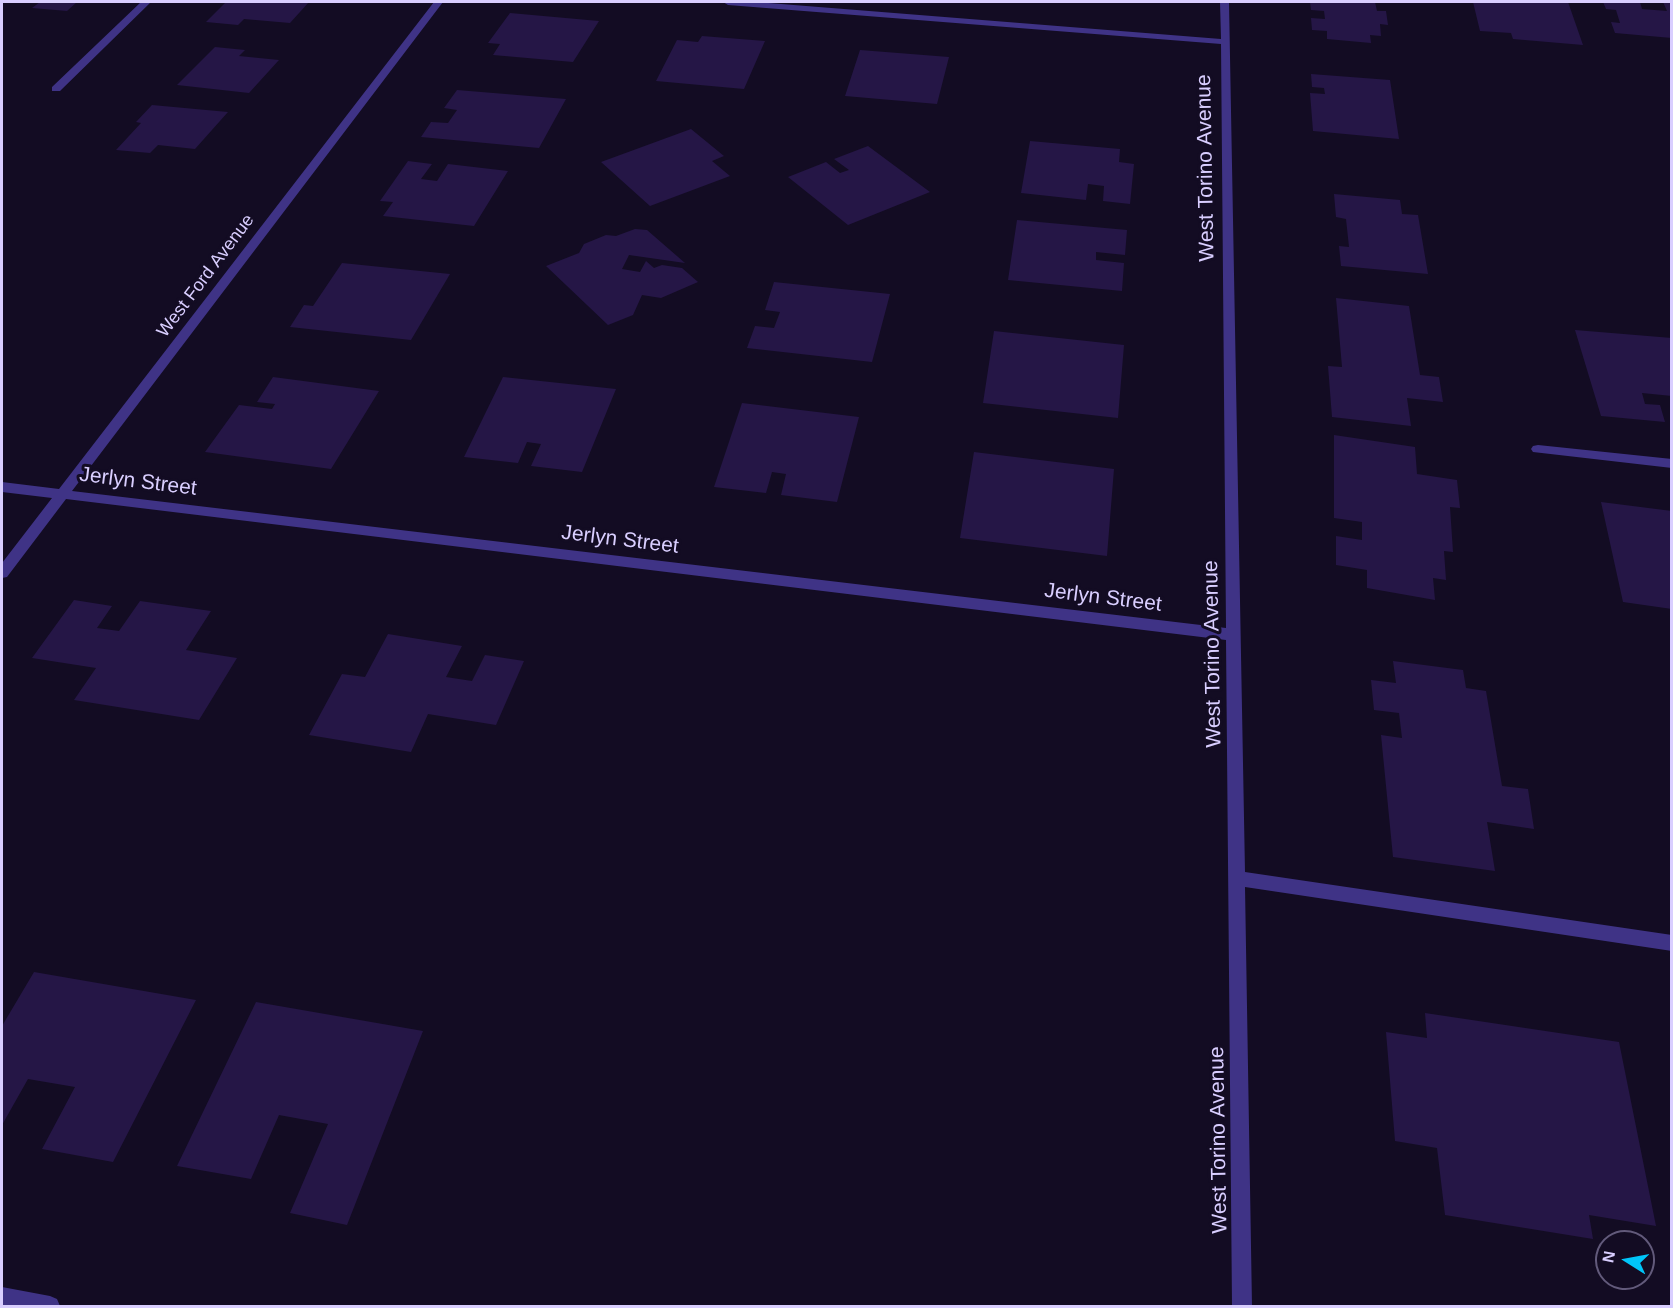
<!DOCTYPE html>
<style>
body{margin:0}
#map{position:relative;width:1673px;height:1308px;overflow:hidden;background:#130c23;font-family:Helvetica,sans-serif}
canvas{display:block}
.frame{position:absolute;inset:0;border:3px solid #d9ceff;pointer-events:none}
.north{position:absolute;left:1595px;top:1230px;width:60px;height:60px;box-sizing:border-box;background:#130c23;border:2px solid #625a7b;border-radius:50%;rotate:281deg;font-size:16px;font-weight:700;line-height:24px;text-align:center;color:#d9ceff}
.north::after{content:'';display:block;margin:auto;width:21px;height:27px;background:#00c5f9;clip-path:polygon(50% 0,100% 100%,50% 72%,0 100%)}
</style>
<div id="map">
<canvas width="1673" height="1308"></canvas>
<div class="frame"></div>
<div class="north">N</div>
</div>
<script>
const ctx = document.querySelector('canvas').getContext('2d');
ctx.lineJoin = 'round';
function fill(path, color) {
  ctx.fillStyle = color;
  ctx.fill(path, 'evenodd');
}
function poly(rows) {
  const path = new Path2D();
  for (const r of rows) {
    path.moveTo(r[0], r[1]);
    for (let i = 2; i < r.length; i += 2) path.lineTo(r[i], r[i + 1]);
  }
  return path;
}
function label(font, color, halo, rows, align = 'center') {
  ctx.font = font + ' Helvetica,sans-serif';
  ctx.lineWidth = 6;
  ctx.setLineDash([]);
  ctx.textBaseline = 'middle';
  ctx.strokeStyle = halo;
  ctx.fillStyle = color;
  for (const [text, x, y, turn = 0] of rows) {
    ctx.save();
    ctx.translate(x, y);
    ctx.rotate((+turn || 0) * Math.PI / 180);
    ctx.textAlign = isNaN(turn) ? turn : align;
    if (halo) ctx.strokeText(text, 0, 0);
    ctx.fillText(text, 0, 0);
    ctx.restore();
  }
}
fill(poly([
 [40,2,77,2,67,11,32,8],
 [226,2,309,2,290,23,244,19,238,25,206,22],
 [1310,2,1375,2,1377,11,1386,11,1388,25,1380,24,1381,36,1370,35,1371,43,1327,39,1327,31,1312,30,1311,18,1325,19,1324,11,1311,10],
 [1473,2,1568,2,1583,45,1513,39,1511,33,1480,31],
 [1603,2,1640,2,1642,9,1667,11,1663,2,1672,2,1672,38,1615,33,1611,22,1620,23,1616,10,1606,9],
 [510,13,599,21,573,62,493,55,500,44,488,43],
 [702,36,765,41,744,89,656,81,677,40,698,42],
 [215,47,245,50,239,56,279,60,249,93,177,85],
 [860,50,949,57,937,104,845,96],
 [1311,74,1390,80,1399,139,1313,131,1310,93,1325,94,1324,88,1312,87],
 [457,90,566,99,539,148,421,137,431,122,448,123,457,110,444,108],
 [152,105,228,112,195,149,158,145,150,153,116,150,141,123,136,122],
 [691,129,724,156,712,161,730,176,650,206,601,162],
 [1030,141,1120,149,1119,162,1134,164,1130,204,1103,201,1104,186,1088,184,1086,200,1021,193],
 [868,146,930,192,848,225,788,177,826,162,840,173,849,170,834,159],
 [408,161,432,164,421,179,437,181,448,164,508,171,474,226,383,216,393,202,380,201],
 [1334,194,1400,200,1402,214,1418,215,1428,274,1341,266,1339,246,1349,247,1346,219,1336,217],
 [1017,220,1127,230,1125,255,1096,252,1096,260,1124,263,1122,291,1008,280],
 [635,229,647,230,685,263,629,255,622,269,640,272,646,261,654,268,662,265,682,268,698,282,661,298,642,295,633,315,608,325,546,266,579,253,584,244,606,235,616,236],
 [342,263,450,274,411,340,290,327,304,305,313,306],
 [774,282,890,294,872,362,747,348,755,326,774,328,780,312,765,310],
 [1336,298,1409,306,1420,375,1439,377,1443,402,1407,398,1411,426,1332,417,1328,366,1342,367],
 [1575,330,1672,338,1672,396,1642,393,1645,404,1660,405,1665,422,1601,416],
 [994,331,1124,345,1118,418,983,403],
 [273,377,379,391,331,469,205,452,239,405,272,409,275,404,257,402],
 [503,377,616,389,582,472,531,466,541,444,527,442,518,463,464,457],
 [742,403,859,417,837,502,781,495,786,474,772,472,766,493,714,487],
 [1334,435,1415,447,1417,474,1457,480,1460,508,1450,507,1453,552,1444,551,1446,580,1433,578,1435,600,1367,588,1367,570,1336,565,1336,536,1362,540,1362,522,1334,518],
 [974,452,1114,469,1107,556,960,538],
 [1601,502,1672,511,1672,609,1623,602],
 [74,600,112,606,97,628,119,631,140,601,211,611,186,650,237,658,199,720,74,700,96,668,32,658],
 [388,634,462,646,446,677,472,681,485,655,524,661,496,725,428,714,411,752,309,735,342,674,365,677],
 [1393,661,1463,670,1466,688,1486,691,1502,786,1528,789,1534,829,1487,822,1495,871,1393,857,1381,735,1402,738,1399,713,1374,710,1371,680,1396,683],
 [34,972,196,1000,113,1162,42,1149,75,1087,28,1079,2,1125,2,1026],
 [256,1002,423,1031,347,1225,290,1213,328,1124,279,1115,251,1179,177,1166],
 [1425,1013,1619,1042,1656,1226,1589,1215,1593,1239,1445,1215,1437,1148,1395,1141,1386,1032,1427,1038]
]), '#251646');
fill(poly([
 [141,2,151,2,60,91,52,91,52,87,141,2],
 [434,2,443,2,72,491,1226,628,1221,44,728,5,723,2,756,2,1221,39,1220,2,1229,2,1245,872,1672,935,1672,951,1245,887,1252,1306,1232,1306,1226,640,66,499,7,577,2,578,2,563,52,498,2,492,2,482,59,489,434,2],
 [1538,445,1672,459,1672,468,1533,452,1531,449,1533,446,1538,445],
 [2,1287,50,1296,57,1299,60,1306,2,1306,2,1287]
]), '#3f3386');
label('18px', '#d9ceff', '#130c23', [
 ["West Ford Avenue",206,276,-53]
]);
label('21px', '#d9ceff', '#130c23', [
 ["West Torino Avenue",1206,168,-91],
 ["Jerlyn Street",138,482,7],
 ["Jerlyn Street",620,540,7],
 ["Jerlyn Street",1103,598,7],
 ["West Torino Avenue",1213,654,-91],
 ["West Torino Avenue",1219,1140,-91]
]);
</script>
